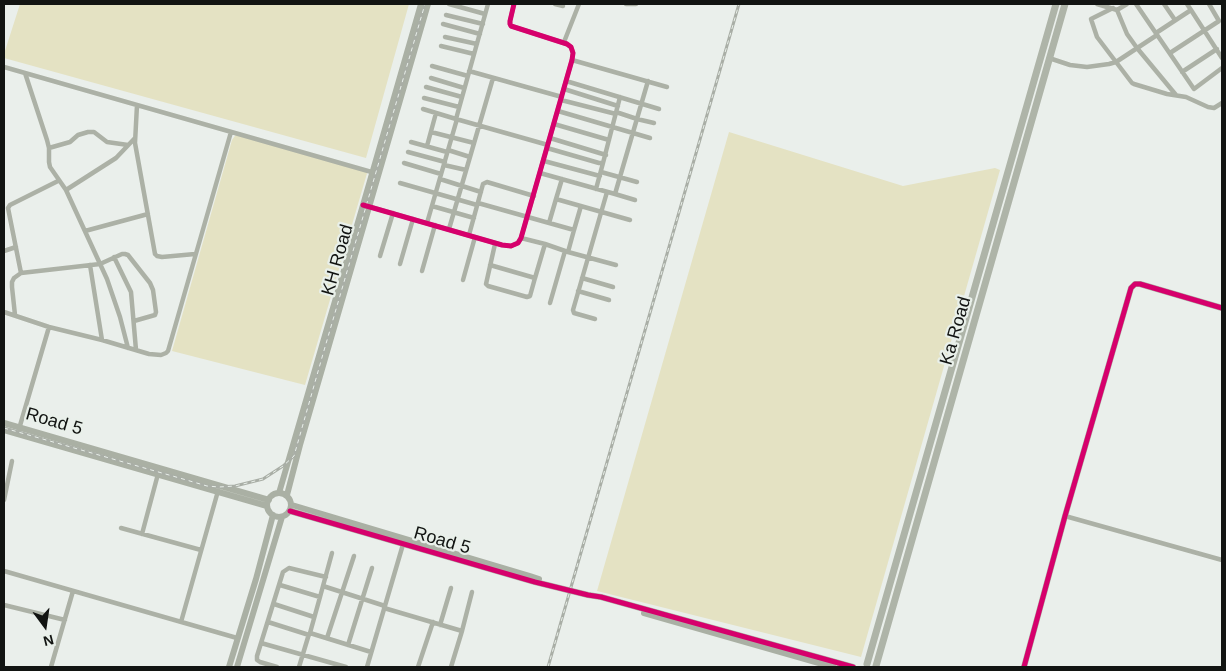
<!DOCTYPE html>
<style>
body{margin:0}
#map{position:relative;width:1226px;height:671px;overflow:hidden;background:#eaefeb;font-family:Arial,sans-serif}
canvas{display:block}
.frame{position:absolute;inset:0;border:5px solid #121412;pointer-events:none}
.north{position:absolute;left:20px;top:601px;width:50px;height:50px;-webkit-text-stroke:4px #e9f0ea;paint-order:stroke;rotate:166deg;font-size:14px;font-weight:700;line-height:20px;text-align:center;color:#121412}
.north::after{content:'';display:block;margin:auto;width:18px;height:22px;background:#121412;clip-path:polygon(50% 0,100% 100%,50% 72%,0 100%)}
</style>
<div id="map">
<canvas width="1226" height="671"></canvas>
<div class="frame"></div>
<div class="north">N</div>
</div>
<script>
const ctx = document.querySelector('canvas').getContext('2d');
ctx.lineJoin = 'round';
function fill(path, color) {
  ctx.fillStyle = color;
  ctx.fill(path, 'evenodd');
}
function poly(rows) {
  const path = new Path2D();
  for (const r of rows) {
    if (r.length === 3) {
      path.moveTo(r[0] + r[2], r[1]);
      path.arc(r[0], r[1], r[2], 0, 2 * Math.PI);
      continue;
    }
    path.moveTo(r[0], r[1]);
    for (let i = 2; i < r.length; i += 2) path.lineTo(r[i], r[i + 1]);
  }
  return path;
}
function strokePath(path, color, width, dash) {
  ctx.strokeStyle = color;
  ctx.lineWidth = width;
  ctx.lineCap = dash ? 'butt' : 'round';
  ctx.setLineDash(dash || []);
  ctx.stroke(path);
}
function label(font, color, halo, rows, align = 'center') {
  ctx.font = font + ' Arial,sans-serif';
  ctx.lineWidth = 4.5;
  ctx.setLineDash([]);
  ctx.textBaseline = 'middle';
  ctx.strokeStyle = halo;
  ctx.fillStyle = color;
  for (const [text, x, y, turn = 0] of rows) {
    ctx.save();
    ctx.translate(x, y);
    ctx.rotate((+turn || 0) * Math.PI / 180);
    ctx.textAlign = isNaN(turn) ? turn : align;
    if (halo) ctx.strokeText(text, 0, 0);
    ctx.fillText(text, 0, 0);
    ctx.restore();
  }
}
fill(poly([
 [20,4,409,4,366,158,4,58,4,54],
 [729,132,903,186,995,168,1000,170,861,657,597,591],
 [237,133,368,170,305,385,172,351,232,140]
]), '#e4e2c3');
strokePath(poly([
 [449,4,485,14],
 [555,4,563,6],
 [626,4,636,4],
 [1097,4,1117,10,1127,4],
 [1136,4,1194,89,1222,68],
 [1164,4,1175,20],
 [1187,4,1191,10],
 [1113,8,1091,19,1097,37,1132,83,1134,84,1167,94,1186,97,1208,107,1214,108,1222,103],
 [1117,10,1127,34,1137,48,1176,95],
 [446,15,483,24],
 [443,24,480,34],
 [1156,33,1191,10,1222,58],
 [445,37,477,44],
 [564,42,579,4],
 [441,46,474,54],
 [1170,53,1219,21,1209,4],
 [1049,58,1070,65,1087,67,1109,64,1116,62,1157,35],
 [572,60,667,87],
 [432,66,468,76],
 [4,67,375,173],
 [469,71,562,97],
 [1182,72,1217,49],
 [25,73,47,140,49,148,49,162,50,167,66,190,107,279,120,317,128,348],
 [431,78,464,88],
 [566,81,659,109],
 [426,87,462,97],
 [564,89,618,106],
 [424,98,459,107],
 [561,100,616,114],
 [137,105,135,143,155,254,157,256,162,257,195,254],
 [423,109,456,119,488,4],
 [558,111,650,138],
 [616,112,637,119,654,123],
 [456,119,548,145],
 [554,124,609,140],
 [431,132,474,143],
 [550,138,606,155],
 [411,142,447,152],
 [427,146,436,113],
 [49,148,70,142,78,135,88,132,94,132,107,142,128,145],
 [547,148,599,163,603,163,620,97],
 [448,150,470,157],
 [408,152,445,162],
 [544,161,600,176],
 [404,163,441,174],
 [444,165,466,170],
 [601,172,637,182],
 [540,173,615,194,648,81],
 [440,179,481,192],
 [562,179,556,199,630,220],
 [400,183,477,205],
 [596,189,603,163],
 [66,190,116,158,135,138],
 [615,194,635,200],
 [478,203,574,230,568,252,545,244],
 [367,206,502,245,511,246,518,243,521,238,572,60,573,53,571,47,567,44,511,26,510,24,510,21,514,4],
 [432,206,474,218],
 [427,223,457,119],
 [549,223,556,199],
 [449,229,493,78],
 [574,230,581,206],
 [85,231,148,214],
 [469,235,483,184,487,182,534,196],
 [521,238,545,244,535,278],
 [4,251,16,247],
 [568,252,616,265],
 [380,256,393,213],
 [114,257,131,292,136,350],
 [400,264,413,219],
 [90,265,102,340],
 [490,265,535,278,530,296,527,297,488,286,486,284,495,244],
 [422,271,435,225],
 [21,273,100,264,122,254,125,254,128,255,150,283,153,290,156,312,155,315,134,321],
 [582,278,613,287],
 [463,280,475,237],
 [578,291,609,300],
 [550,303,565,251],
 [4,312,49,327,102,340,149,354,161,355,166,353,168,351,231,132],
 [15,315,12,287,12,282,14,278,21,273,8,208,10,205,58,181],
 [595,319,574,313,573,310,607,192],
 [19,429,49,327],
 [4,500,12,461],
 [1065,516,1222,560],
 [121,528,201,550],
 [142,534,158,474],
 [4,571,237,638],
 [280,585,320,597],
 [323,586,332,553],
 [274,604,314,617],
 [4,605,65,620],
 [384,608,462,631,472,592],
 [181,622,218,491],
 [268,622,309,635],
 [440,625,451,588],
 [327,638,354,556],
 [261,643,346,667],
 [348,645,372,568],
 [371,652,310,633,320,597,323,586,385,606],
 [51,667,73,591],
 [277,667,260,662,257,660,257,656,283,572,289,568,326,577],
 [299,667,309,634],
 [367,667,404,541],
 [418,667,433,622],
 [451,667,462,631]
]), '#acb1a6', 4.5);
strokePath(poly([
 [4,423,269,500],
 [4,430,267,506],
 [279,505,12],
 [279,493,363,205,421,4],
 [287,495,300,445,428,4],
 [292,505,530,576,539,579],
 [290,511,535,582,588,595,601,597,853,667],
 [644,613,833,667],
 [229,667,256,579,273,515],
 [237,667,282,517],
 [1024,667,1065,516,1131,288,1135,284,1140,284,1222,308]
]), '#aab0a4', 6);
strokePath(poly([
 [867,664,1056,4],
 [876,666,1065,4]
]), '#aeb4a8', 7);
const rail = poly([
 [4,428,183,479,207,486,219,487,235,486,263,479,283,466,294,456,323,354,425,4],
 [548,667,739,4]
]);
strokePath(rail, '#a9aea6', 3);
strokePath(rail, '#e9f0ea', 1, [4]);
strokePath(poly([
 [363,205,502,245,511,246,518,243,521,238,572,60,573,53,571,47,567,44,511,26,510,24,510,21,514,4],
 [290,511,535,582,588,595,601,597,853,667],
 [1024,667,1065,516,1131,288,1135,284,1140,284,1222,308]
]), '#d6006c', 5);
label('18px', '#121412', '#e9f0ea', [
 ["KH Road",338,260,-74],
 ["Ka Road",956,331,-74],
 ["Road 5",54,422,16],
 ["Road 5",442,541,16]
]);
</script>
